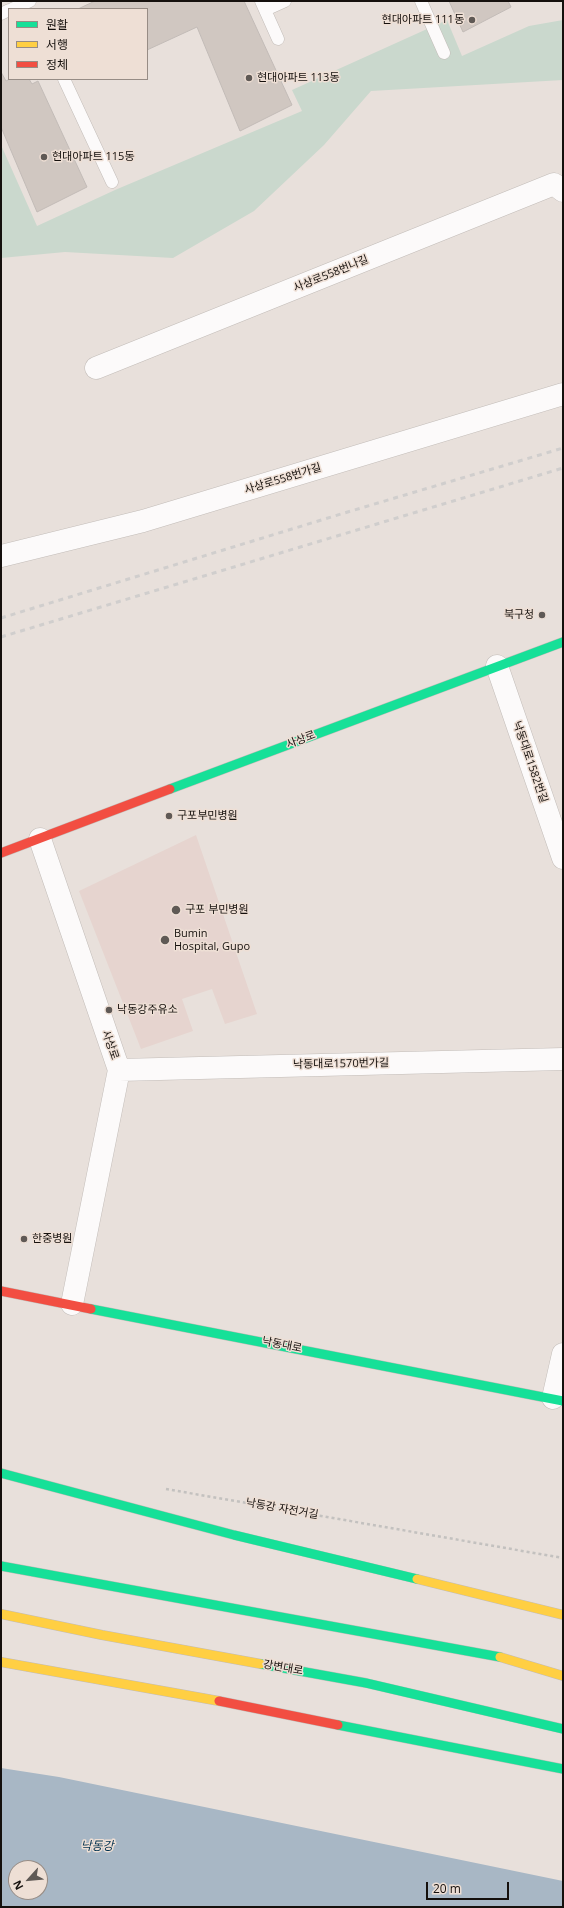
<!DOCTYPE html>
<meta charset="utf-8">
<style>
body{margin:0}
#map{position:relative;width:564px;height:1908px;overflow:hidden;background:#e8e0db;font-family:"Open Sans","Noto Sans KR",sans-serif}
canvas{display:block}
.frame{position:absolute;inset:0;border:2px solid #15100d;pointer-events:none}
.legend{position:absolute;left:8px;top:8px;width:140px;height:72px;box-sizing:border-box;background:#eedfd5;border:1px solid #978c85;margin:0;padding:5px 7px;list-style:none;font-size:12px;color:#15100d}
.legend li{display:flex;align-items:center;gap:8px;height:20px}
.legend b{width:20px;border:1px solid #978c85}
.north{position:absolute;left:8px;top:1860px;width:40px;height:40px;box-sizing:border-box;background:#eedfd5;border:1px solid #978c85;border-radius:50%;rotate:243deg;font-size:11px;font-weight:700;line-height:16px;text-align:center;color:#15100d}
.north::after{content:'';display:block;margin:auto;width:14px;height:18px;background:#5f5955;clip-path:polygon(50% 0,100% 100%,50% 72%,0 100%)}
.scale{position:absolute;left:426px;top:1882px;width:83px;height:18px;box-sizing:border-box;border:2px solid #15100d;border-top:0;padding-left:5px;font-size:12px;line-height:14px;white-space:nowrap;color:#15100d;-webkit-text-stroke:3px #eedfd5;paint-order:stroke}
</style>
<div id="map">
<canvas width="564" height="1908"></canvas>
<div class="frame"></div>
<ul class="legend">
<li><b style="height:5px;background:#16e098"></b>원활</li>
<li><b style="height:5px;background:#ffcf43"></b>서행</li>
<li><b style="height:5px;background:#f24e42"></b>정체</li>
</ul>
<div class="north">N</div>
<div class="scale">20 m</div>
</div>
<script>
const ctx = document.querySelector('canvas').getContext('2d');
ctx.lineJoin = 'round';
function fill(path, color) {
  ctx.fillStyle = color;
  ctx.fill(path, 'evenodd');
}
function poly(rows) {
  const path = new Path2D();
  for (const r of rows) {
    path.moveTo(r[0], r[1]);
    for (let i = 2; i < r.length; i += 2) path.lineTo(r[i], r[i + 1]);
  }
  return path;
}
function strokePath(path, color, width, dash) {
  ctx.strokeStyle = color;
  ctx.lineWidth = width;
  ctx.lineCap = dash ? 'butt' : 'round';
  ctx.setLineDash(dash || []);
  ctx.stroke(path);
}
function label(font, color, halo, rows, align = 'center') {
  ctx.font = font + ' "Open Sans","Noto Sans KR",sans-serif';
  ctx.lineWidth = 3;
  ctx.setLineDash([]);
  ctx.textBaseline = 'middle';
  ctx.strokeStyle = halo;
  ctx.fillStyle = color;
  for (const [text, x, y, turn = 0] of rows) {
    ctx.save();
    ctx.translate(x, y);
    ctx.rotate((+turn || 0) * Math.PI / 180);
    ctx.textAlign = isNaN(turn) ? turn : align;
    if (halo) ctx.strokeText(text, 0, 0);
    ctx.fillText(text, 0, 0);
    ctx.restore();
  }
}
fill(poly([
 [196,835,257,1014,225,1024,212,989,182,999,193,1031,141,1049,79,891]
]), '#e6d4cf');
fill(poly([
 [447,20,462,56,529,26,563,20,563,80,371,91,324,145,254,211,173,258,65,252,1,258,1,145,37,226,115,190,302,111,292,90]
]), '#cad8cd');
fill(poly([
 [1,1768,59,1777,563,1881,563,1907,1,1907],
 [16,1868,40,1868,40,1892,16,1892]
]), '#a8b7c5');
const building = poly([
 [95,1,244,1,292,105,240,131,197,27,147,50,147,9,78,9,95,1],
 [449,1,508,1,511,7,463,32,449,1],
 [1,72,6,81,10,79,29,79,32,84,38,81,87,187,37,212,1,127,1,72]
]);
fill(building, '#d0c7c1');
strokePath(building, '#c2bbb7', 1);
const lane = poly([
 [261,1,278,39],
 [421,1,444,53],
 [12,9,30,1],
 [265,10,285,1],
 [1,14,9,10],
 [64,79,112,182]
]);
const street = poly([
 [96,368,554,184,563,191],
 [1,556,143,521,563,394],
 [497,666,563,858],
 [40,839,119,1070,72,1304],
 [119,1070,563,1059],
 [553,1398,563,1354]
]);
const fast = poly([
 [170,789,563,642],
 [91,1309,563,1401],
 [1,1473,234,1535,417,1579],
 [1,1566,500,1657],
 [261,1664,366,1683,563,1729],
 [338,1725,563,1769]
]);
const slow = poly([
 [417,1579,563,1615],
 [1,1614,102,1635,261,1664],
 [500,1657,563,1676],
 [1,1662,219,1701]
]);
const jam = poly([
 [1,853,170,789],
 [1,1291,91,1309],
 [219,1701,338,1725]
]);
strokePath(lane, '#c2bcb8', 13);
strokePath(street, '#c2bcb8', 23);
strokePath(fast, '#c2bcb8', 10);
strokePath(slow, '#c2bcb8', 10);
strokePath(jam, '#c2bcb8', 10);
strokePath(poly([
 [166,1489,563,1558]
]), '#c3c1bf', 2.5, [3, 3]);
strokePath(lane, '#fcfafa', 12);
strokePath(street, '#fcfafa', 22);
strokePath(fast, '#16e098', 9);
strokePath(slow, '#ffcf43', 9);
strokePath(jam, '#f24e42', 9);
strokePath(poly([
 [1,618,341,514,563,448],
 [1,637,563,468]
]), '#d0cecd', 3, [5, 5]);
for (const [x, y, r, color] of [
 [472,20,4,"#5f5955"],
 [249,78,4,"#5f5955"],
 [44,157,4,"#5f5955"],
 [542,615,4,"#5f5955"],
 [169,816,4,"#5f5955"],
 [176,910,5,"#5f5955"],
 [165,940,5,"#5f5955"],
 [109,1010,4,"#5f5955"],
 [24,1239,4,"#5f5955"]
]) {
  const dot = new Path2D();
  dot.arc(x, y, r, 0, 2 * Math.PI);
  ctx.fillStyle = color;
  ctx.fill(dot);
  strokePath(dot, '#eedfd5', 1.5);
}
label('11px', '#15100d', '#eedfd5', [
 ["현대아파트 111동",464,20,"right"],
 ["현대아파트 113동",257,78],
 ["현대아파트 115동",52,157],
 ["북구청",534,615,"right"],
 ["구포부민병원",177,816],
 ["구포 부민병원",185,910],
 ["Bumin",174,934],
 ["Hospital, Gupo",174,947],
 ["낙동강주유소",117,1010],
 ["한중병원",32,1239]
], 'left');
label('11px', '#15100d', '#eedfd5', [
 ["사상로558번나길",331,274,-22],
 ["사상로558번가길",283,479,-17],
 ["사상로",301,740,-21],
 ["낙동대로1582번길",530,762,71],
 ["사상로",110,1045,71],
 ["낙동대로1570번가길",341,1064,-1],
 ["낙동대로",282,1345,11],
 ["낙동강 자전거길",282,1509,10],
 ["강변대로",283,1668,10]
]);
label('italic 12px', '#00314f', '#eedfd5', [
 ["낙동강",97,1847]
]);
</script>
